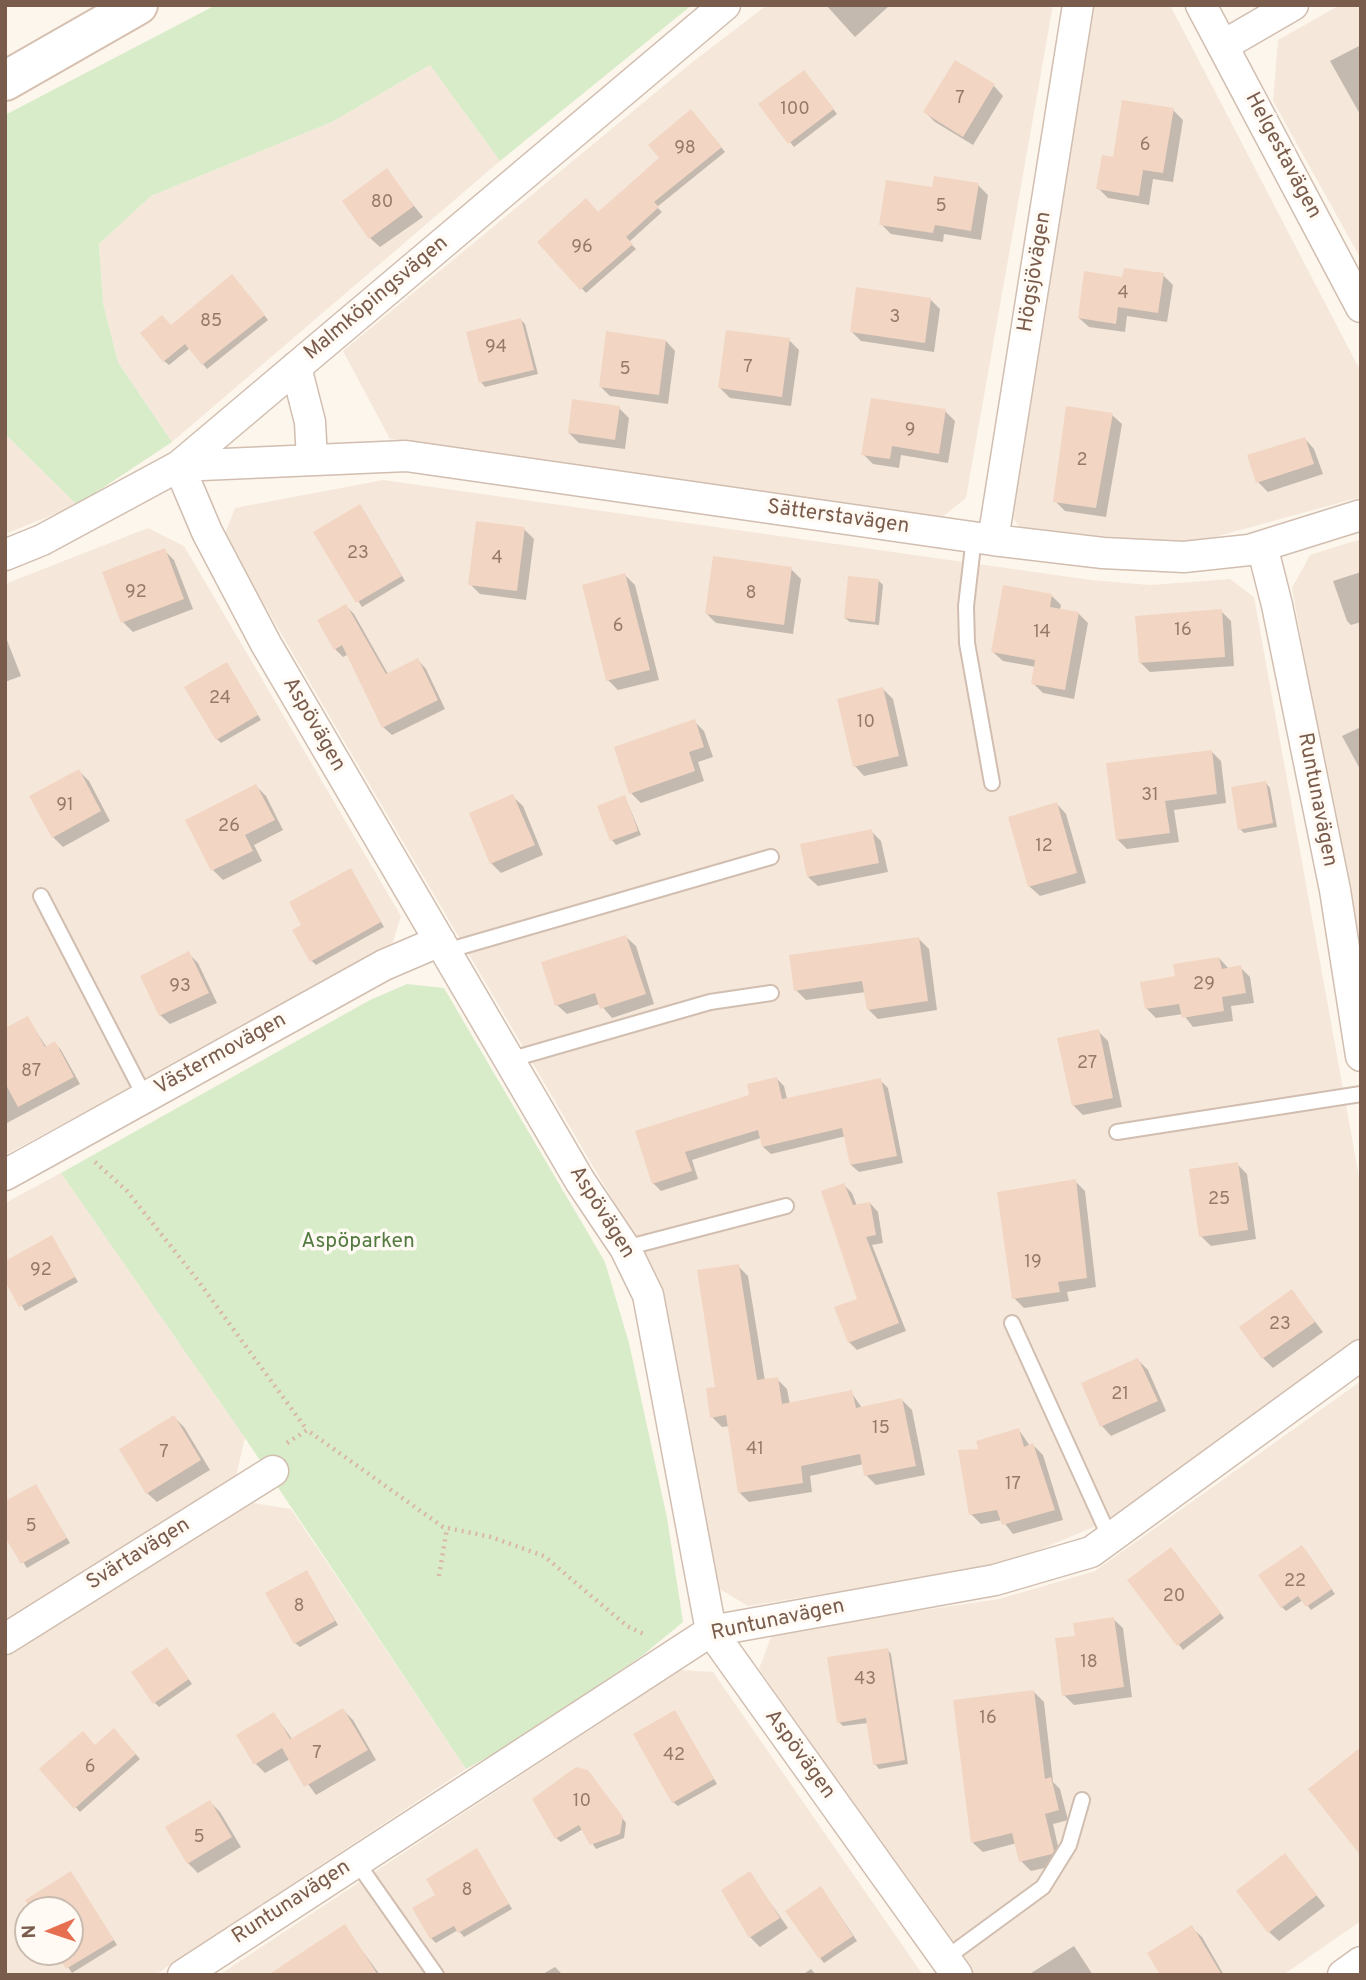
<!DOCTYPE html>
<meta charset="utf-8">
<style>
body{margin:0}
#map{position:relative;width:1366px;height:1980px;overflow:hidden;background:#fdf6ec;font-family:Overpass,sans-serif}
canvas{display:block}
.frame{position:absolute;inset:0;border:7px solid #7a5c4d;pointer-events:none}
.north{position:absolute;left:14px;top:1896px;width:70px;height:70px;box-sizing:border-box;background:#fffaf3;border:2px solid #cabbb1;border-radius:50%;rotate:268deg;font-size:19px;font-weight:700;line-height:28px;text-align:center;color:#7a5c4d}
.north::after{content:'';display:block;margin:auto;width:24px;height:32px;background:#e76f51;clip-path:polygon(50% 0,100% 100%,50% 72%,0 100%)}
</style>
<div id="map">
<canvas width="1366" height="1980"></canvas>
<div class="frame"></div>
<div class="north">N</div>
</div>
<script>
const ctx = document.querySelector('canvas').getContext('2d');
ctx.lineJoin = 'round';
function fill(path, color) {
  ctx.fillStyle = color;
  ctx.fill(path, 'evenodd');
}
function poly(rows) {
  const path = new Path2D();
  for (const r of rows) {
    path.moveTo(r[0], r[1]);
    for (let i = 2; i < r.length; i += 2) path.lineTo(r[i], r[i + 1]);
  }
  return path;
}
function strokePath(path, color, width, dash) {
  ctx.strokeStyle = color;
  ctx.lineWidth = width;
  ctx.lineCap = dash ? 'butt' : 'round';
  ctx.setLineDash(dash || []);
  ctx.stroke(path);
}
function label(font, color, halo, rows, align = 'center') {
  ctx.font = font + ' Overpass,sans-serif';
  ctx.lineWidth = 7;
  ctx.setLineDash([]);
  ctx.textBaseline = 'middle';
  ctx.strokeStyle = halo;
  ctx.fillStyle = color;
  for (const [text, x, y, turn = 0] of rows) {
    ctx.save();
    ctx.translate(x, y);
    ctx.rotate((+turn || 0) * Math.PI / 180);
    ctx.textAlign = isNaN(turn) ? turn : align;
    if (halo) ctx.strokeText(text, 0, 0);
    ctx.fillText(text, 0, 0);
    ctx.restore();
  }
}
fill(poly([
 [767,5,1053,5,966,498,941,518,390,439,343,351,690,64],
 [1091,5,1170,5,1361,372,1361,497,1200,541,1159,546,1021,529,1007,510],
 [1340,5,1361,5,1361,259,1273,101,1278,40],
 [430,65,500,161,172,442,118,362,103,303,99,244,151,196,332,122],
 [5,434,77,505,5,534],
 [383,480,1091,580,1150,585,1230,579,1254,597,1361,1188,1360,1341,1113,1519,1003,1565,748,1606,718,1588,659,1279,224,536,235,508],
 [148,528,184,546,401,916,391,948,5,1155,5,584],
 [1361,539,1361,976,1292,588,1310,555],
 [61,1173,245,1438,236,1476,5,1620,5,1203],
 [1361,1381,1361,1921,1283,1975,973,1975,759,1669,773,1632,999,1599,1095,1571],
 [253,1503,291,1509,466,1769,155,1975,5,1975,5,1657],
 [28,1910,70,1910,70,1952,28,1952],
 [680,1670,713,1672,923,1975,219,1975]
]), '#f5e8da');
fill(poly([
 [216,5,692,5,500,161,430,65,332,122,151,196,99,244,103,303,118,362,172,442,77,505,5,434,5,115],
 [407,984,444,988,605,1262,629,1343,667,1518,683,1622,643,1655,513,1743,466,1769,245,1438,61,1173,370,1000]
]), '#d8ecc9');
fill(poly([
 [826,5,890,5,855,37],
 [1361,45,1361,116,1330,61],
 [809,77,837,114,794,147,760,105],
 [994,86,1003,96,973,145,935,122,925,112],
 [1173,110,1183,120,1173,182,1153,179,1149,205,1108,198,1098,188,1114,159],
 [696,116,725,152,657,207,662,212,629,242,636,249,586,293,540,242,599,214,661,158],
 [386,171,423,217,380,247,370,238],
 [978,185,988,195,981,240,944,234,943,242,891,234,881,224,934,189],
 [1163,275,1173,285,1167,322,1127,316,1125,332,1089,327,1079,318,1124,279],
 [236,281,268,320,207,369,190,348,169,365,164,361,171,327],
 [930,299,940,309,934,352,861,341,852,332],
 [521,320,525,324,538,374,485,387,481,382],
 [789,340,799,350,791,406,730,398,720,388],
 [666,341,675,351,668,404,610,396,600,386],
 [619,408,629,418,625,449,579,443,569,433],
 [945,411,955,421,948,463,901,455,899,468,873,464,863,454],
 [1112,415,1122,424,1106,517,1065,511,1055,501],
 [1305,439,1314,449,1323,474,1268,492,1258,482],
 [364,511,405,581,362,607,316,533],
 [524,529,534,539,526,600,480,594,470,584],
 [164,550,174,560,193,609,133,632,123,622],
 [791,569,801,579,793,634,716,623,706,613],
 [1361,572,1361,622,1351,625,1347,621,1333,581],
 [625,575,635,585,659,680,618,690,608,680],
 [879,581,883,585,879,625,850,622,845,618],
 [1052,596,1061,605,1060,610,1078,613,1088,623,1074,699,1043,693,1033,683,1036,667,1003,661,993,652],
 [346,606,354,614,388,674,418,660,426,669,445,709,392,735,383,727,349,654,343,657,335,649],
 [1221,611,1231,621,1234,666,1150,672,1140,662],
 [5,635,21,676,5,682],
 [227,664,261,720,221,743,217,739],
 [883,689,893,699,908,766,864,776,855,766],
 [695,722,704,731,713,757,698,762,704,781,641,803,631,793],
 [1361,727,1361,771,1342,736],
 [1211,751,1221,761,1226,803,1174,810,1179,842,1127,849,1117,839],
 [79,771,89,781,110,821,63,847,53,837],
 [1266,783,1270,788,1277,827,1244,833,1240,829],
 [256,786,266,796,283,830,254,845,262,861,223,880,213,870,188,821],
 [513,797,523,806,543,855,501,873,491,863],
 [625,797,641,835,616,845,612,840],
 [1057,804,1066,814,1086,883,1040,896,1030,887,1010,818],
 [871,831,881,841,888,872,818,886,808,877],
 [351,870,384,927,316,965,312,961,303,926],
 [626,937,636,946,654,1004,612,1018,600,1004,567,1014,557,1005],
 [919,939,929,949,937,1010,878,1019,868,1009,866,992,806,1000,796,990],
 [188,953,198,963,217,1003,170,1024,160,1015],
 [1219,958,1229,969,1240,967,1250,977,1254,1003,1231,1006,1233,1021,1193,1027,1183,1014,1156,1018,1146,1008,1177,978],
 [28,1019,47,1048,55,1043,61,1050,80,1084,5,1124,5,1059],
 [1098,1031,1108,1041,1122,1107,1083,1115,1073,1105],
 [776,1078,784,1086,787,1099,880,1080,888,1088,903,1163,859,1172,851,1165,846,1136,771,1154,763,1147,761,1138,692,1160,698,1179,661,1191,653,1183,637,1132,751,1096],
 [1237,1164,1247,1174,1256,1239,1211,1246,1201,1236],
 [1075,1181,1085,1191,1096,1287,1067,1292,1069,1301,1024,1308,1014,1298],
 [844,1185,852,1193,857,1206,870,1203,878,1212,883,1243,872,1245,906,1331,857,1350,849,1342,860,1300],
 [52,1237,78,1282,25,1311,5,1277],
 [738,1266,748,1276,765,1381,777,1379,787,1389,790,1405,851,1392,862,1408,902,1400,912,1410,925,1475,876,1485,866,1475,864,1464,810,1476,812,1492,749,1502,739,1492,730,1426,722,1427,712,1417],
 [1292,1292,1323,1332,1273,1368,1263,1358],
 [1138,1360,1148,1370,1166,1411,1111,1436,1102,1426,1083,1384],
 [174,1417,184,1427,210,1470,157,1502,147,1493],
 [1019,1430,1030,1446,1033,1445,1043,1455,1063,1520,1013,1534,1002,1520,981,1524,971,1514,980,1450],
 [35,1486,70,1543,27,1568,5,1533],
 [1306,1551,1335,1594,1311,1610,1303,1600,1286,1611,1282,1607],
 [1175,1554,1224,1618,1183,1650,1129,1581],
 [306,1572,338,1625,300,1647,295,1643],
 [1113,1619,1123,1628,1132,1697,1074,1705,1064,1695,1077,1637],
 [887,1649,891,1654,908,1764,879,1769,875,1764,868,1723,843,1726,839,1722],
 [171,1654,192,1684,159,1707,155,1703],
 [1034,1692,1044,1702,1053,1782,1060,1789,1068,1820,1053,1824,1062,1864,1031,1871,1021,1861,1017,1843,983,1852,973,1843],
 [343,1710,353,1720,376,1760,316,1795,290,1759,265,1773,255,1763,274,1714,292,1739],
 [675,1712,717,1784,678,1806,673,1802],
 [114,1730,140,1759,80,1812,41,1769,95,1747],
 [592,1777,626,1823,624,1838,596,1849,583,1829,561,1842,556,1838],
 [210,1802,220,1812,241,1847,198,1873,188,1863],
 [477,1851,512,1909,464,1937,458,1930,436,1943,431,1938,437,1896],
 [1285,1855,1325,1906,1279,1941,1269,1932],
 [71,1873,117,1945,72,1973,58,1952,70,1952,70,1910,33,1910],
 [750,1874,788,1928,760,1947,750,1937],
 [825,1893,857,1941,824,1963,820,1958],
 [344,1926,380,1975,271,1975],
 [1192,1928,1202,1937,1224,1975,1162,1975],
 [1074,1946,1093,1975,1028,1975],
 [555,1967,563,1975,541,1975],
 [811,1969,816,1975,802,1975]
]), '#0003');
fill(poly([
 [955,60,995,84,963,137,923,112],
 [804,70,834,109,788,144,758,104],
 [1122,100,1174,108,1163,173,1143,170,1139,196,1096,189,1102,155,1113,157],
 [691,109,722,147,654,202,659,207,626,237,633,244,580,290,537,242,586,198,598,212,659,158,648,145],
 [387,168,414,206,369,239,342,201],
 [934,176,979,183,971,231,935,225,933,233,879,225,886,180,932,187],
 [1124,268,1164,273,1158,313,1118,307,1116,324,1078,318,1084,271,1122,277],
 [232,274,265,315,202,365,185,344,163,362,140,333,162,315,171,325],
 [856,287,931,298,925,343,850,332],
 [521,318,534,370,479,383,466,332],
 [726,330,790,338,782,397,718,388],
 [606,331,666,340,659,395,599,387],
 [871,398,946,409,939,454,892,446,890,459,861,455],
 [572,399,620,406,615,440,568,433],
 [1066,406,1113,413,1096,508,1053,502],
 [1305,437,1314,464,1256,483,1247,455],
 [360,504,402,576,356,603,313,532],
 [476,521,525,527,517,591,468,585],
 [165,548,184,599,121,623,102,572],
 [713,556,792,567,784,625,705,614],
 [625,573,650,670,606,681,582,585],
 [848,576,879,579,875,622,844,618],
 [1003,585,1052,594,1050,607,1079,612,1065,690,1031,684,1035,660,991,652],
 [346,604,386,674,418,658,438,700,382,728,342,645,334,650,317,620],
 [1222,609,1225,657,1139,663,1135,616],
 [227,662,258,715,216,740,184,687],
 [883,687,899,756,853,767,837,699],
 [695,719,704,747,689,752,695,771,629,794,614,747],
 [1212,750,1217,794,1165,801,1170,833,1116,840,1106,763],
 [79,769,101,811,52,838,29,796],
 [1266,781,1273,823,1238,830,1231,787],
 [256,784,275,820,245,835,253,851,211,871,185,820],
 [513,794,535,845,490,864,469,813],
 [625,795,638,831,610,841,597,806],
 [1057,802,1077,873,1028,887,1008,817],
 [872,829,879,863,807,877,800,844],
 [351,868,381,922,310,962,292,930,301,925,289,902],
 [626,935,646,994,600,1009,595,993,555,1006,541,962],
 [919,937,928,1001,867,1010,862,981,794,991,789,955],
 [189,951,209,993,159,1016,140,976],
 [1219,957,1222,969,1241,965,1246,993,1222,997,1224,1011,1182,1018,1179,1004,1145,1009,1140,982,1175,976,1173,964],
 [28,1016,45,1047,55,1041,74,1077,18,1107,5,1083,5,1028],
 [1099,1029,1113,1098,1072,1106,1057,1038],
 [777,1077,782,1099,881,1078,897,1156,850,1165,842,1128,762,1147,758,1130,685,1152,692,1171,652,1184,635,1131,749,1095,747,1084],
 [1238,1162,1248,1230,1199,1237,1189,1169],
 [1076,1179,1087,1278,1058,1282,1060,1292,1012,1299,997,1192],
 [844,1183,853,1205,870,1202,876,1235,866,1237,899,1323,848,1343,834,1307,857,1299,821,1191],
 [52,1235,75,1277,19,1307,5,1281,5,1261],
 [739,1264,757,1380,778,1377,782,1404,852,1390,856,1408,902,1398,916,1466,864,1476,860,1454,801,1466,803,1483,738,1493,726,1415,710,1418,706,1388,715,1387,697,1270],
 [1292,1289,1315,1322,1262,1359,1239,1327],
 [1138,1358,1158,1401,1100,1427,1081,1383],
 [174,1415,201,1460,146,1494,119,1449],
 [1019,1428,1024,1447,1033,1443,1055,1510,1002,1525,997,1510,969,1515,958,1450,978,1449,976,1441],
 [36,1484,67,1538,21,1564,5,1537,5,1501],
 [1302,1545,1332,1589,1306,1607,1298,1596,1281,1608,1258,1575],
 [1171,1547,1221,1613,1177,1646,1127,1580],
 [307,1570,335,1621,294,1644,265,1593],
 [1114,1617,1124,1687,1062,1696,1055,1638,1075,1636,1073,1623],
 [167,1647,189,1679,153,1704,131,1672],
 [888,1648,905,1760,873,1765,866,1718,837,1723,827,1657],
 [1034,1690,1045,1779,1051,1777,1059,1810,1045,1814,1054,1851,1052,1854,1019,1862,1012,1833,971,1843,953,1700],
 [343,1708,368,1750,304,1787,282,1748,254,1765,236,1735,274,1712,290,1739],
 [675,1710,714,1779,672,1803,633,1734],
 [114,1728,136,1754,74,1809,39,1769,83,1731,95,1745],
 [1361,1747,1361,1856,1308,1789],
 [576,1767,588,1770,623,1817,620,1834,590,1845,579,1825,555,1839,532,1799],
 [210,1800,232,1837,187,1864,165,1827],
 [477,1848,509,1904,458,1933,454,1926,430,1939,412,1908,435,1895,426,1879],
 [1285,1853,1317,1895,1268,1933,1236,1891],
 [71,1871,114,1940,66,1969,56,1952,70,1952,70,1910,31,1910,25,1900],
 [750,1871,780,1918,749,1938,721,1890],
 [821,1886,853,1936,819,1959,785,1911],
 [345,1924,378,1975,268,1975,319,1941],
 [1192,1925,1222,1975,1160,1975,1147,1953]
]), '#f3d5c3');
const lane = poly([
 [974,537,966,606,967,643,992,783],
 [41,896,145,1097],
 [446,951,771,857],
 [509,1060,710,1002,771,993],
 [1117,1132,1361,1094],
 [625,1248,786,1206],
 [1012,1323,1110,1538],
 [356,1861,436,1975],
 [946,1958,1043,1887,1069,1845,1082,1800]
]);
const street = poly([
 [1201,5,1361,307],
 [1224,45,1293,5],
 [296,367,310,422,312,460],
 [993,540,1078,5],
 [1262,546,1277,605,1335,890,1361,1056],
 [5,555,42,540,179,466,725,5],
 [5,1175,384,965,440,941],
 [5,1639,273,1471],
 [183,1975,711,1631,995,1580,1091,1552,1361,1355],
 [957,1975,711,1631,648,1295,625,1248,580,1181,266,644,207,532,179,466,406,456,993,540,1103,553,1184,557,1249,550,1361,515],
 [1343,1975,1361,1962]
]);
const secondary = poly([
 [5,81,138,5]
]);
strokePath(lane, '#d1beb0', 18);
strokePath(street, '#d1beb0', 33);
strokePath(secondary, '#d6c0b0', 42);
strokePath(poly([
 [95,1162,127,1191,196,1278,307,1430],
 [287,1443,307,1430,443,1527,491,1537,544,1556,627,1626,646,1635],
 [439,1576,447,1528]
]), '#d9b8a5', 4.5, [2, 5]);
strokePath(lane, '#fff', 14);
strokePath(street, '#fff', 30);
strokePath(secondary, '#fff', 38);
label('18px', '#987a6a', null, [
 ["7",960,99],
 ["100",795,110],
 ["6",1145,146],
 ["98",685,149],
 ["80",382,203],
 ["5",941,207],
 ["96",582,248],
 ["4",1123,294],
 ["3",895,318],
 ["85",211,322],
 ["94",496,348],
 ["7",748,368],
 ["5",625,370],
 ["9",910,431],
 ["2",1082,461],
 ["23",358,554],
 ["4",497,559],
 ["92",136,593],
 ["8",751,594],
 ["6",618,627],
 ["16",1183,631],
 ["14",1042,633],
 ["24",220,699],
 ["10",866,723],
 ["31",1150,796],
 ["91",65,806],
 ["26",229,827],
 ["12",1044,847],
 ["29",1204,985],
 ["93",180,987],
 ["27",1087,1064],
 ["87",31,1072],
 ["25",1219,1200],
 ["19",1033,1263],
 ["92",41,1271],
 ["23",1280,1325],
 ["21",1120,1395],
 ["15",881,1429],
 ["41",755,1450],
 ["7",164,1453],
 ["17",1013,1485],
 ["5",31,1527],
 ["22",1295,1582],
 ["20",1174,1597],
 ["8",299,1607],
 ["18",1089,1663],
 ["43",865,1680],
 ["16",988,1719],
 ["7",317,1754],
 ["42",674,1756],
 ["6",90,1768],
 ["10",582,1802],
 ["5",199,1838],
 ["8",467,1891]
]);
label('21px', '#7a5c4d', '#fffaf3', [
 ["Helgestavägen",1282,156,62],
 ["Högsjövägen",1036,272,-81],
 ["Malmköpingsvägen",377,299,-40],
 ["Sätterstavägen",838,518,8],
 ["Aspövägen",313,725,60],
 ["Runtunavägen",1316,800,79],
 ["Västermovägen",221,1055,-29],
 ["Aspövägen",601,1213,58],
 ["Svärtavägen",139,1555,-32],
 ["Runtunavägen",778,1621,-12],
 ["Aspövägen",799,1755,54],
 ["Runtunavägen",292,1903,-33]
]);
label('21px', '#537a41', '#fffaf3', [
 ["Aspöparken",358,1243]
]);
</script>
